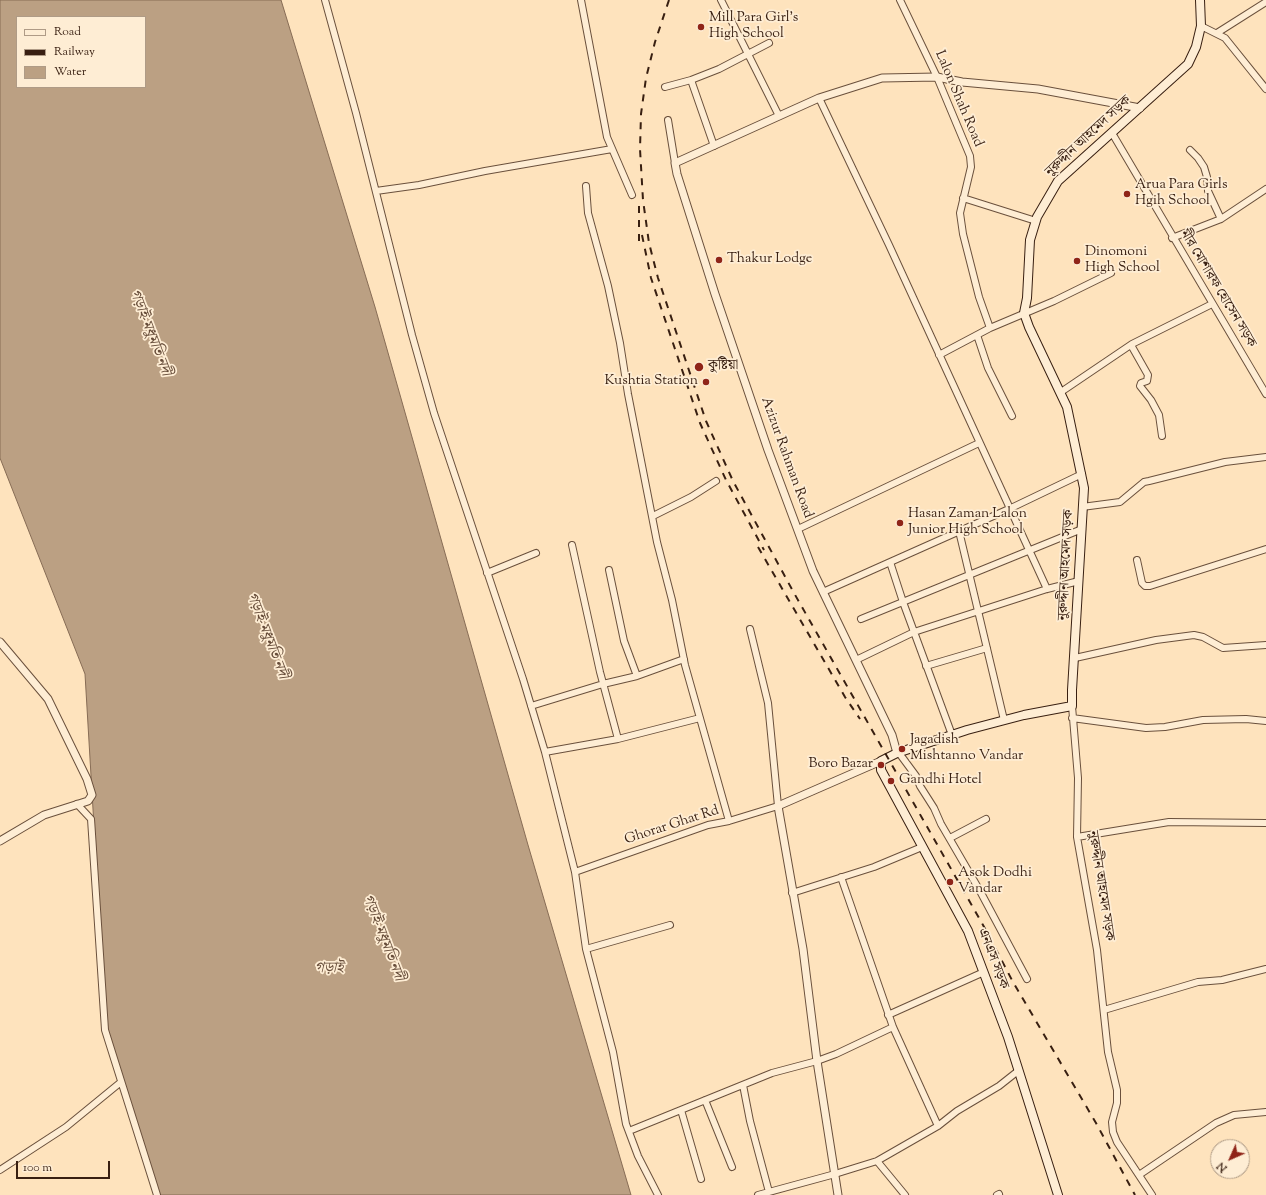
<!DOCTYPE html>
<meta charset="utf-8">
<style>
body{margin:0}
#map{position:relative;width:1266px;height:1195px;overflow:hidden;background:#fee3bd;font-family:"Sorts Mill Goudy",serif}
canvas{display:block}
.legend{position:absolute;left:16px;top:16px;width:130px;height:72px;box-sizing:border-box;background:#feedd4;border:1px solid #af9b86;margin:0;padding:5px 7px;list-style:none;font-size:12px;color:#381f11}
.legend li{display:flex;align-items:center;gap:8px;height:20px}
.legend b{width:20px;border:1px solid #af9b86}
.north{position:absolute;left:1210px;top:1139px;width:40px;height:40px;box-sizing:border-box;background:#feedd4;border:1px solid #af9b86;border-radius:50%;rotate:225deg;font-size:11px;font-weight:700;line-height:16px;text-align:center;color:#381f11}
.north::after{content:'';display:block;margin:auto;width:14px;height:18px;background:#8f2418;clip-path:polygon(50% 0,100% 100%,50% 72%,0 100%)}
.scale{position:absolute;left:16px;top:1161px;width:94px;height:18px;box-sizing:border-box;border:2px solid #381f11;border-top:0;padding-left:5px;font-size:12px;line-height:14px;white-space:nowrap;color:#381f11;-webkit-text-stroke:3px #feedd4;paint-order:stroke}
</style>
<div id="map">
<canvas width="1266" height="1195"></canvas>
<ul class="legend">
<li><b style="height:5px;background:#feedd4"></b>Road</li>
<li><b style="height:5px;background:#381f11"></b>Railway</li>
<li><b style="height:11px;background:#bba083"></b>Water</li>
</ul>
<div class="north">N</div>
<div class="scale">100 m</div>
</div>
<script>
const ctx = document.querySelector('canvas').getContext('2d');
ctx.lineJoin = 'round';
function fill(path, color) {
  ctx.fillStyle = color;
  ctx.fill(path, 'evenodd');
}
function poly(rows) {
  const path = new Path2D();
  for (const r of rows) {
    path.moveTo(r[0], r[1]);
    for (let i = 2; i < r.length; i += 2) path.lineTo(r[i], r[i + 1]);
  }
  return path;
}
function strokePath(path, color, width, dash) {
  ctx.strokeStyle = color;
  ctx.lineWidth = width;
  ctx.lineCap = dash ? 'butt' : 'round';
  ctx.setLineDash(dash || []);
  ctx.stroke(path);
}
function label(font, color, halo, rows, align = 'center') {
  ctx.font = font + ' "Sorts Mill Goudy","Noto Serif Bengali",serif';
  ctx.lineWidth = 3.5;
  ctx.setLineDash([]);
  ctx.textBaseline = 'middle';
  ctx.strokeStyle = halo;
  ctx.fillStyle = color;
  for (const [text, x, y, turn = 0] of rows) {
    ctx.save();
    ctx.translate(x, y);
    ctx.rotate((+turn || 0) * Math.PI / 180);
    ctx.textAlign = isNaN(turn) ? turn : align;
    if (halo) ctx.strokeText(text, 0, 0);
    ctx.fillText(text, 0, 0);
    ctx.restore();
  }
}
const water = poly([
 [0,0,281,0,375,307,528,845,631,1195,159,1195,106,1029,85,674,0,458,0,0],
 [17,17,145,17,145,87,17,87,17,17]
]);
fill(water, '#bba083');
strokePath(water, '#876c55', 1);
const minor = poly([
 [325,0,356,113,412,335,434,413,523,679,545,752,575,872,586,949,613,1052,626,1124,638,1156,658,1195],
 [581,0,607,137,632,195],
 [721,0,779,116],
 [900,0,937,77,970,156,971,167,960,213,963,234,979,297,990,328],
 [1201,26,1225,38,1266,89],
 [1217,33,1266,2],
 [691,80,714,146],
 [665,87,691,80,719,69,769,43],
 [819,98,889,245,1047,589],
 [668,120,675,163],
 [1112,133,1266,394],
 [1190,150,1198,158,1204,167,1207,177,1208,191,1221,219],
 [586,186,588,213,608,286,620,343,628,394,657,542,672,600,685,665,729,821],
 [376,191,419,185,485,171,612,149],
 [963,198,1036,221],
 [1172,238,1221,219,1266,189],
 [977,335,988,368,1012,416],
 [1131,345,1148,375,1147,381,1141,383,1140,386,1151,400,1159,415,1162,436],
 [939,355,990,328,1054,301,1111,273],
 [1061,392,1132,344,1212,304],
 [1082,507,1120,502,1144,482,1149,481,1225,462,1266,457],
 [653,516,691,497,716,481],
 [798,529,979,443],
 [959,531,1004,720],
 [572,545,600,672,618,739],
 [1137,560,1142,583,1145,586,1150,586,1266,549],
 [890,562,903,602,952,735],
 [609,570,624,641,637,676],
 [487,573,536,553],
 [823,592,1009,509,1082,474],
 [861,619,1082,529],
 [1075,658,1156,640,1194,635,1203,637,1223,648,1266,645],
 [856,660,914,632,1047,589,1079,581],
 [926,666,987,648],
 [531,706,603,684,637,676,684,659],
 [1072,706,1078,778,1077,837,1097,950,1108,1052,1117,1090,1117,1103,1112,1122,1113,1132,1117,1142,1152,1195],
 [1072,718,1146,728,1165,727,1203,720,1246,719,1266,721],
 [545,752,618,739,700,718],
 [899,753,916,776,920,786,934,808,941,824,980,891,1027,979],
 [77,804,91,819,105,1030,157,1195],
 [1077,837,1169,822,1266,823],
 [950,838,986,819],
 [575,872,708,825,729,821,778,806,768,703,750,629],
 [841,877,893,1027,938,1126],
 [792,893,874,867,922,847],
 [586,949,670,925],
 [1104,1010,1198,982,1222,980,1266,969],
 [888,1015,984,972],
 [743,1085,750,1121,769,1192],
 [705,1100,732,1167],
 [681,1110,701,1179],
 [629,1131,772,1073,817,1061,836,1054,893,1027],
 [877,1161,905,1195],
 [0,1170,66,1127,121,1082],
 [1139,1175,1216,1123,1234,1115,1266,1112],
 [758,1195,835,1174,877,1161,938,1126,957,1111,999,1086,1018,1071],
 [997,1195,999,1194]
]);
const tertiary = poly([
 [0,642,48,699,87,779,92,795,88,801,44,815,0,841],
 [897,753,892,735,813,571,768,450,715,294,677,174,675,163,819,98,882,78,937,77,962,82,1038,89,1140,108],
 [838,1195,817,1061,803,949,778,806,881,761]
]);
const secondary = poly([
 [1058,1195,1008,1037,968,931,881,770,881,761,897,753,967,730,1024,715,1072,706,1072,690,1084,488,1067,407,1029,327,1024,313,1027,298,1030,240,1037,217,1058,181,1188,64,1196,47,1201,26,1200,0]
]);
strokePath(minor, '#6a503c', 8);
strokePath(tertiary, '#6a503c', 9);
strokePath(secondary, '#381f11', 10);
strokePath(minor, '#feedd4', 6);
strokePath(tertiary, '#feedd4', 7);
strokePath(secondary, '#feedd4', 8);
strokePath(poly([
 [669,0,655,42,646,78,641,114,640,149,643,200,649,243,658,278,706,421,733,481,794,593,983,925,1013,982,1096,1123,1135,1195],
 [642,235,651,278,700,423,726,480,764,550],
 [639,241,639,203],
 [758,547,845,697,860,719]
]), '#381f11', 2, [7, 7]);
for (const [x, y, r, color] of [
 [701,27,4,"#8f2418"],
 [1127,194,4,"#8f2418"],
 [719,260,4,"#8f2418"],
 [1077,261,4,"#8f2418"],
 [699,367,5,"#8f2418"],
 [706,382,4,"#8f2418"],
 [900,523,4,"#8f2418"],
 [902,749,4,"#8f2418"],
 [881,765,4,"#8f2418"],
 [891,781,4,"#8f2418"],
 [950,882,4,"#8f2418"]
]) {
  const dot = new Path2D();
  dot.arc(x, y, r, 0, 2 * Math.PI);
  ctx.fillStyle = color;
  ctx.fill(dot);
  strokePath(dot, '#feedd4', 1.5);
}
label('14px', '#381f11', '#feedd4', [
 ["Mill Para Girl's",709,19],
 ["High School",709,35],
 ["Arua Para Girls",1135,186],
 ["Hgih School",1135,202],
 ["Dinomoni",1085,253],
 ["High School",1085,269],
 ["Thakur Lodge",727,260],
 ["কুষ্টিয়া",708,367],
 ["Kushtia Station",698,382,"right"],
 ["Hasan Zaman Lalon",908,515],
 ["Junior High School",908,531],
 ["Jagadish",910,741],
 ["Mishtanno Vandar",910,757],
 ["Boro Bazar",873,765,"right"],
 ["Gandhi Hotel",899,781],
 ["Asok Dodhi",958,874],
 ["Vandar",958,890]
], 'left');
label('14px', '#381f11', '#feedd4', [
 ["Lalon Shah Road",958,99,67],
 ["নুরুদ্দীন আহমেদ সড়ক",1089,137,-43],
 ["মীর মোশারফ হোসেন সড়ক",1217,289,59],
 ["Azizur Rahman Road",786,458,70],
 ["নুরুদ্দীন আহমেদ সড়ক",1067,565,-87],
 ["Ghorar Ghat Rd",672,826,-18],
 ["নুরুদ্দীন আহমেদ সড়ক",1100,886,81],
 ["এনএস সড়ক",992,959,69]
]);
label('italic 15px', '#664c39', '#feedd4', [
 ["গড়াই-মধুমতি নদী",149,333,69],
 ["গড়াই-মধুমতি নদী",266,636,69],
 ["গড়াই-মধুমতি নদী",382,938,69],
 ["গড়াই",329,969]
]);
</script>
